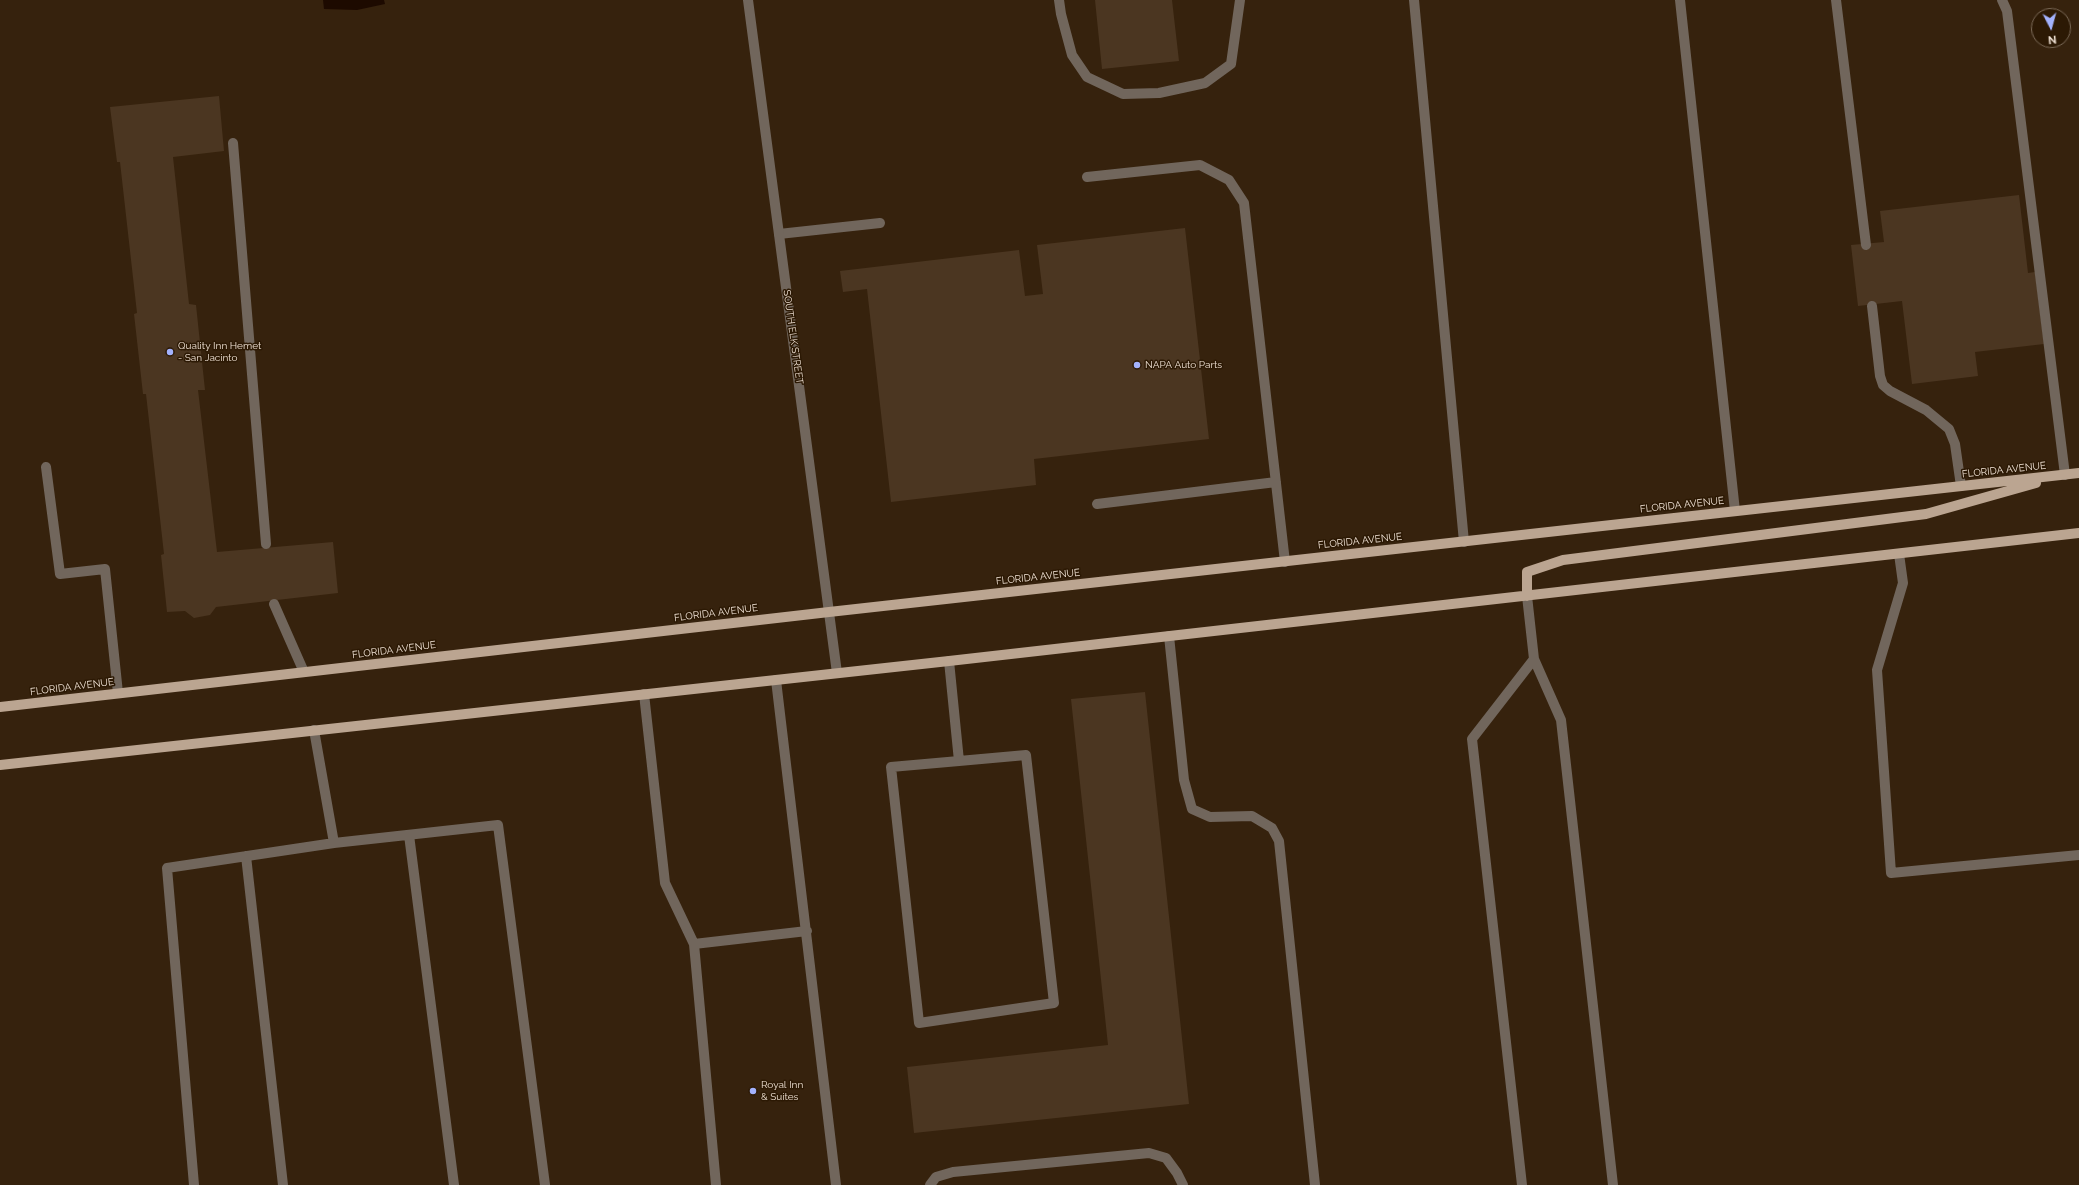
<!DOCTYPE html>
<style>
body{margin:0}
#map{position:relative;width:2079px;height:1185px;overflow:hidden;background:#36220d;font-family:Raleway,sans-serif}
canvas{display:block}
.north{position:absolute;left:2031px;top:8px;width:40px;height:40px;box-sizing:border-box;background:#2c1904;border:1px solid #7a6957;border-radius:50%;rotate:174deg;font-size:11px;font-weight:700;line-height:16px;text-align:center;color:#efe1d4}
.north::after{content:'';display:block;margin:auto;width:14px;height:18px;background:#a3b2fd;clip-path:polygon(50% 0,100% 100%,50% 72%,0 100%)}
</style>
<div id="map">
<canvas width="2079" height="1185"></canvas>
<div class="north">N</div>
</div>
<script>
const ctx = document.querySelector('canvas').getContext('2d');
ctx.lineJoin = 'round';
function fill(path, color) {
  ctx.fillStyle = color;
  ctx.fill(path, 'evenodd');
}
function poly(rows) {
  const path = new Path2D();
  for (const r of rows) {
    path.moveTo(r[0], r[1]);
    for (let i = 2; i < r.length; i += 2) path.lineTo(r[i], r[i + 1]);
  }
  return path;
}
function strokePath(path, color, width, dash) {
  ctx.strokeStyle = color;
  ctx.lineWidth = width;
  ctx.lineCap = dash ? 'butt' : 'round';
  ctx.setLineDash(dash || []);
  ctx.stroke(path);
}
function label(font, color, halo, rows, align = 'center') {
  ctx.font = font + ' Raleway,sans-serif';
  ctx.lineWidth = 3;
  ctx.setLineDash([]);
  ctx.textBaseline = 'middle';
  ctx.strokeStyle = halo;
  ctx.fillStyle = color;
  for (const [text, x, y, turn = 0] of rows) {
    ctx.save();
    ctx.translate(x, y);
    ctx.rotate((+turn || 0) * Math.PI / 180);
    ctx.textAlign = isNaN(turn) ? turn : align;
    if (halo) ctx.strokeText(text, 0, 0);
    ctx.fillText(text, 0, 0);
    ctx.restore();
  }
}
fill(poly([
 [323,0,384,0,385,4,357,10,324,9]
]), '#1d0a00');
fill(poly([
 [1095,0,1172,0,1179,61,1102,69],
 [219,96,224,151,173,157,189,304,196,305,205,390,198,390,217,552,333,542,338,593,216,607,210,615,194,618,185,611,167,612,161,555,164,554,146,394,143,394,134,314,137,313,120,162,117,162,110,107],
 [2019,195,2028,273,2035,272,2044,344,1975,352,1978,376,1912,384,1902,301,1858,306,1851,245,1884,242,1880,211],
 [1185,228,1209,439,1034,459,1036,485,891,502,867,289,843,292,840,271,1019,250,1025,296,1043,294,1037,245],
 [1145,692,1189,1104,914,1133,907,1067,1108,1045,1071,699]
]), '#4b3621');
strokePath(poly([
 [1059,0,1061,14,1072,55,1087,77,1123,94,1159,93,1205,83,1231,64,1240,0],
 [1414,0,1464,542],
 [1680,0,1735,511],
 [1836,0,1866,245],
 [2002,0,2007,11,2065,475],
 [233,143,266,544],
 [1087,177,1200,165,1229,180,1244,203,1285,562],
 [779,234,880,223],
 [1872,306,1880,376,1883,385,1890,391,1926,410,1949,429,1955,444,1961,486],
 [46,467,60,574,105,569,118,693],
 [1097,504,1276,482],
 [1899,554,1903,583,1877,670,1891,873,2079,855],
 [1527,596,1534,659,1561,720,1613,1185],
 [274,604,304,672],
 [1169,636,1184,780,1192,809,1210,817,1252,816,1272,828,1279,841,1315,1185],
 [949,661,959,761,891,767,919,1023,1054,1003,1026,755,959,761],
 [776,680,836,1185],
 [644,694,665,883,694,944],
 [314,730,334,843],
 [409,835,454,1185],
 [246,856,283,1185],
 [194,1185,167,868,334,843,498,825,545,1185],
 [716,1185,694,944,807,931],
 [930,1185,936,1177,953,1172,1149,1153,1166,1158,1177,1173,1183,1185],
 [1522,1185,1472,739,1534,659]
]), '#71665c', 10);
strokePath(poly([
 [748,0,837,673]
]), '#71665c', 10);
strokePath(poly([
 [1527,596,1527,572,1563,560,1926,514,2036,483],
 [0,707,829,612,2079,473],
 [0,765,949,661,2079,533]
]), '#bba591', 10);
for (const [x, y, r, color] of [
 [170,352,4,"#a3b2fd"],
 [1137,365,4,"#a3b2fd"],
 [753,1091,4,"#a3b2fd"]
]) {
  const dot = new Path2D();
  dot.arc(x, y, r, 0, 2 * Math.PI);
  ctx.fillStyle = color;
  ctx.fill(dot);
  strokePath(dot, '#2c1904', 1.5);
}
label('10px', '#efe1d4', '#2c1904', [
 ["SOUTH ELK STREET",793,337,82],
 ["FLORIDA AVENUE",2004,470,-6],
 ["FLORIDA AVENUE",1682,505,-6],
 ["FLORIDA AVENUE",1360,541,-6],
 ["FLORIDA AVENUE",1038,577,-6],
 ["FLORIDA AVENUE",716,613,-7],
 ["FLORIDA AVENUE",394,650,-7],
 ["FLORIDA AVENUE",72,687,-7]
]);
label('10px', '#efe1d4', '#2c1904', [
 ["Quality Inn Hemet",178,346],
 ["- San Jacinto",178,358],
 ["NAPA Auto Parts",1145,365],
 ["Royal Inn",761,1085],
 ["& Suites",761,1097]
], 'left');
</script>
